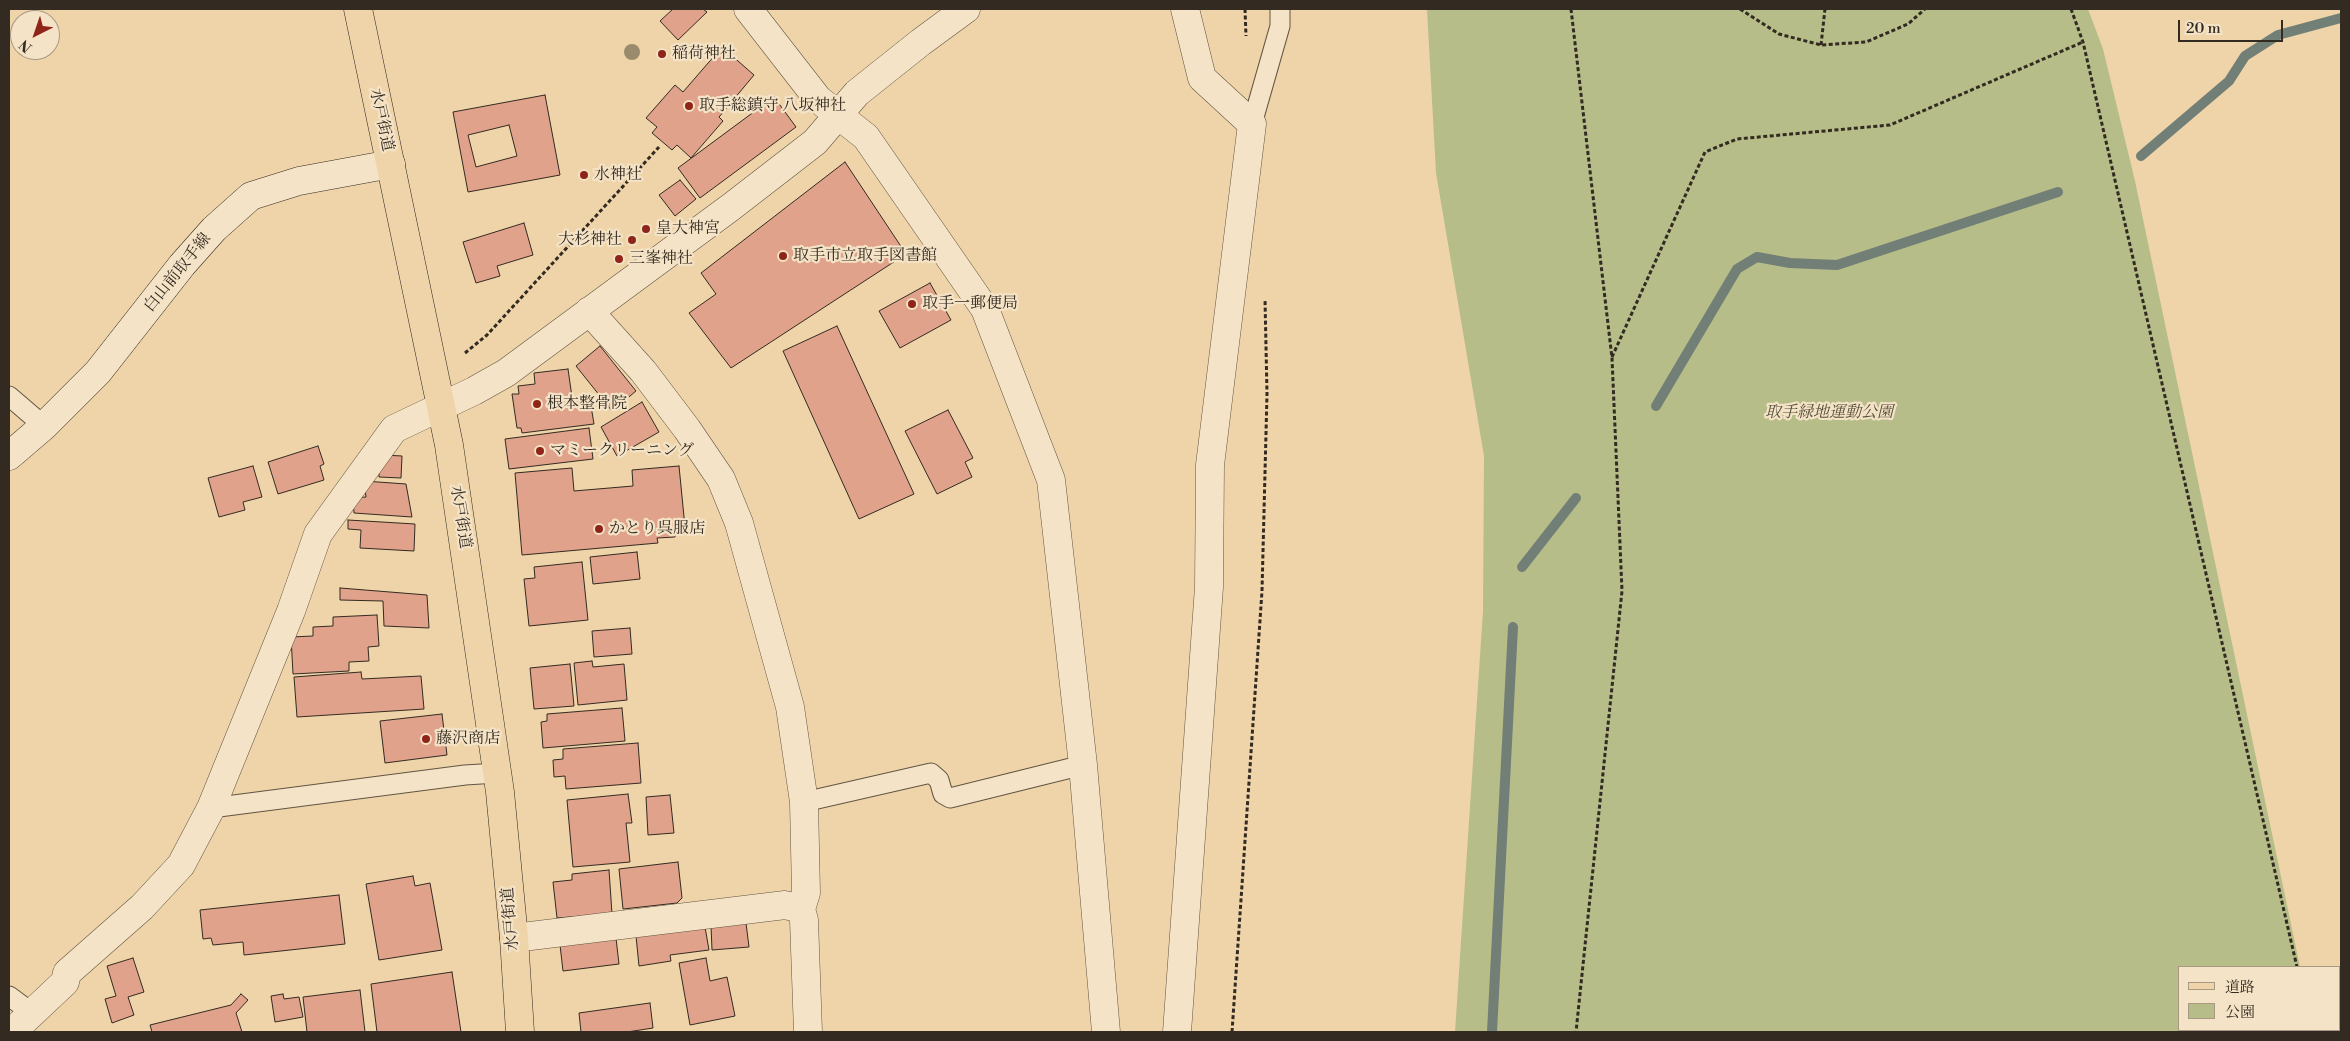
<!DOCTYPE html>
<meta charset="utf-8">
<style>
body{margin:0}
#map{position:relative;width:2350px;height:1041px;overflow:hidden;background:#eed4a8;font-family:"Libre Bodoni","Noto Serif JP",serif}
canvas{display:block}
.frame{position:absolute;inset:0;border:10px solid #332a21;pointer-events:none}
.legend{position:absolute;left:2178px;top:966px;width:162px;height:65px;box-sizing:border-box;background:#f4e3c6;border:1px solid #a79984;margin:0;padding:6px 9px;list-style:none;font-size:15px;color:#332a21}
.legend li{display:flex;align-items:center;gap:10px;height:25px}
.legend b{width:25px;border:1px solid #a79984}
.north{position:absolute;left:10px;top:10px;width:50px;height:50px;box-sizing:border-box;background:#f4e3c6;border:1px solid #a79984;border-radius:50%;rotate:221deg;font-size:14px;font-weight:700;line-height:20px;text-align:center;color:#332a21}
.north::after{content:'';display:block;margin:auto;width:18px;height:22px;background:#8f2418;clip-path:polygon(50% 0,100% 100%,50% 72%,0 100%)}
.scale{position:absolute;left:2178px;top:20px;width:105px;height:22px;box-sizing:border-box;border:2px solid #332a21;border-top:0;padding-left:6px;font-size:15px;line-height:18px;white-space:nowrap;color:#332a21;-webkit-text-stroke:4px #f4e3c6;paint-order:stroke}
</style>
<div id="map">
<canvas width="2350" height="1041"></canvas>
<div class="frame"></div>
<ul class="legend">
<li><b style="height:6px;background:#eed4a8"></b>道路</li>
<li><b style="height:14px;background:#b6bd89"></b>公園</li>
</ul>
<div class="north">N</div>
<div class="scale">20 m</div>
</div>
<script>
const ctx = document.querySelector('canvas').getContext('2d');
ctx.lineJoin = 'round';
function fill(path, color) {
  ctx.fillStyle = color;
  ctx.fill(path, 'evenodd');
}
function poly(rows) {
  const path = new Path2D();
  for (const r of rows) {
    path.moveTo(r[0], r[1]);
    for (let i = 2; i < r.length; i += 2) path.lineTo(r[i], r[i + 1]);
  }
  return path;
}
function strokePath(path, color, width, dash) {
  ctx.strokeStyle = color;
  ctx.lineWidth = width;
  ctx.lineCap = dash ? 'butt' : 'round';
  ctx.setLineDash(dash || []);
  ctx.stroke(path);
}
function label(font, color, halo, rows, align = 'center') {
  ctx.font = font + ' "Libre Bodoni","Noto Serif JP",serif';
  ctx.lineWidth = 4.5;
  ctx.setLineDash([]);
  ctx.textBaseline = 'middle';
  ctx.strokeStyle = halo;
  ctx.fillStyle = color;
  for (const [text, x, y, turn = 0] of rows) {
    ctx.save();
    ctx.translate(x, y);
    ctx.rotate((+turn || 0) * Math.PI / 180);
    ctx.textAlign = isNaN(turn) ? turn : align;
    if (halo) ctx.strokeText(text, 0, 0);
    ctx.fillText(text, 0, 0);
    ctx.restore();
  }
}
fill(poly([
 [1427,9,2088,9,2103,49,2135,181,2300,967,2179,967,2179,1030,2313,1030,2314,1032,1455,1032,1483,611,1484,456,1436,173]
]), '#b6bd89');
strokePath(poly([
 [2141,156,2229,81,2245,56,2278,35,2341,18],
 [1656,406,1737,269,1757,257,1790,263,1837,265,2058,192],
 [1522,567,1576,498],
 [1492,1032,1513,627]
]), '#717f77', 10);
const building = poly([
 [673,9,703,9,707,12,678,40,660,21,673,9],
 [722,47,754,75,719,117,723,121,691,158,677,145,672,150,652,133,657,127,646,118,675,85,683,92,722,47],
 [545,95,560,175,468,192,453,112,545,95],
 [509,125,517,156,476,167,468,135,509,125],
 [774,97,796,127,700,198,678,168,774,97],
 [845,162,906,254,731,368,689,313,716,294,701,273,845,162],
 [680,180,696,199,675,216,659,195,680,180],
 [524,223,533,255,497,266,500,276,476,283,463,242,524,223],
 [930,283,951,320,900,348,879,311,930,283],
 [837,326,914,494,859,519,783,351,837,326],
 [600,346,636,391,612,411,576,366,600,346],
 [568,369,572,397,589,394,594,424,522,433,521,428,517,428,512,394,519,394,518,386,535,384,534,373,568,369],
 [642,402,659,432,617,456,601,427,642,402],
 [948,410,973,458,965,462,972,477,937,494,905,431,948,410],
 [589,428,593,459,509,469,505,439,589,428],
 [318,446,324,464,320,466,324,480,278,494,268,462,318,446],
 [383,455,402,456,401,478,379,477,379,464,383,455],
 [253,466,262,497,243,502,245,510,219,517,208,478,253,466],
 [679,466,685,527,674,527,675,537,657,538,658,543,522,555,515,473,572,468,574,491,633,486,632,470,679,466],
 [364,481,406,484,412,517,354,513,353,498,366,497,364,481],
 [348,520,415,524,414,551,360,548,361,530,348,529,348,520],
 [637,552,640,579,593,584,590,557,637,552],
 [582,562,588,620,529,626,524,579,535,578,534,567,582,562],
 [340,588,427,595,429,628,384,626,383,601,340,600,340,588],
 [377,615,379,646,368,647,369,661,349,662,349,671,293,674,291,637,313,636,313,627,333,626,333,617,377,615],
 [630,628,632,654,594,657,592,631,630,628],
 [592,661,593,667,624,664,627,700,578,705,574,663,592,661],
 [570,664,574,706,534,709,530,668,570,664],
 [361,672,362,679,421,676,424,709,297,717,294,677,361,672],
 [622,708,625,741,543,748,541,722,547,721,547,714,622,708],
 [442,714,447,755,385,763,380,721,442,714],
 [638,743,641,783,566,789,565,776,554,777,553,760,563,759,563,749,638,743],
 [628,794,632,823,626,823,630,862,573,867,567,800,628,794],
 [670,795,674,833,648,835,646,797,670,795],
 [678,862,682,898,677,903,623,909,619,869,678,862],
 [609,870,612,914,557,918,553,882,572,880,572,874,609,870],
 [413,876,415,886,430,883,442,950,379,960,366,884,413,876],
 [339,895,345,944,244,955,243,942,213,945,211,938,203,939,200,910,339,895],
 [746,923,749,947,712,950,711,926,746,923],
 [705,927,709,950,670,955,671,961,639,966,636,936,705,927],
 [616,938,619,964,563,971,560,945,616,938],
 [133,958,144,992,128,997,134,1015,112,1023,105,999,116,996,107,966,133,958],
 [706,958,710,981,727,977,735,1016,690,1025,679,963,706,958],
 [452,972,461,1032,377,1032,371,984,452,972],
 [360,990,365,1032,307,1032,303,997,360,990],
 [241,994,248,1000,236,1013,242,1032,152,1032,150,1025,231,1005,241,994],
 [283,994,284,999,299,997,303,1017,275,1022,271,996,283,994],
 [650,1003,653,1028,627,1032,581,1032,579,1013,650,1003]
]);
fill(building, '#e0a28b');
strokePath(building, '#332a21', 1);
const lane = poly([
 [1252,124,1280,26,1280,9],
 [9,396,44,426],
 [804,802,931,773,939,780,943,794,950,798,1083,765],
 [211,808,465,775,497,773],
 [9,996,32,1013]
]);
const street = poly([
 [748,9,818,99,866,137,985,309,1051,480,1083,765,1106,1032],
 [589,311,643,371,687,429,721,479,739,523,790,707,804,802,806,893,801,909,804,920,808,1032],
 [514,938,785,905,801,909],
 [12,1032,65,982,67,973,142,907,181,865,211,808,291,611,318,534,394,429,474,391,506,373,731,207,815,142,857,93,921,42,966,9],
 [1177,1032,1209,587,1210,465,1252,124,1202,78,1185,9]
]);
const secondary = poly([
 [9,456,44,426,98,372,182,265,214,229,251,196,299,181,391,164]
]);
const primary = poly([
 [358,9,449,445,500,792,514,938,520,1032]
]);
strokePath(lane, '#625443', 21);
strokePath(street, '#625443', 29);
strokePath(secondary, '#332a21', 29);
strokePath(primary, '#332a21', 29);
strokePath(poly([
 [1245,9,1246,36],
 [1571,9,1612,358,1622,591,1576,1032],
 [1740,9,1779,34,1821,45,1866,42,1908,24,1925,9],
 [2071,9,2083,42,2297,967],
 [1821,45,1825,9],
 [465,353,487,335,659,147],
 [1612,357,1705,152,1737,139,1890,125,2083,42],
 [2311,1030,2312,1032],
 [1232,1032,1262,591,1267,394,1265,299]
]), '#332a21', 3, [4, 2.5]);
strokePath(lane, '#f4e3c6', 19);
strokePath(street, '#f4e3c6', 28);
strokePath(secondary, '#f4e3c6', 28);
strokePath(primary, '#eed4a8', 28);
ctx.fillStyle = '#998b6c';
for (const [x, y] of [
 [632,52]
]) {
  ctx.beginPath();
  ctx.arc(x, y, 8, 0, 2 * Math.PI);
  ctx.fill();
}
for (const [x, y, r, color] of [
 [662,54,5,"#8f2418"],
 [689,106,5,"#8f2418"],
 [584,175,5,"#8f2418"],
 [646,229,5,"#8f2418"],
 [632,240,5,"#8f2418"],
 [783,256,5,"#8f2418"],
 [619,259,5,"#8f2418"],
 [912,304,5,"#8f2418"],
 [537,404,5,"#8f2418"],
 [540,451,5,"#8f2418"],
 [599,529,5,"#8f2418"],
 [426,739,5,"#8f2418"]
]) {
  const dot = new Path2D();
  dot.arc(x, y, r, 0, 2 * Math.PI);
  ctx.fillStyle = color;
  ctx.fill(dot);
  strokePath(dot, '#f4e3c6', 2);
}
label('16px', '#332a21', '#f4e3c6', [
 ["稲荷神社",672,54],
 ["取手総鎮守 八坂神社",699,106],
 ["水神社",594,175],
 ["皇大神宮",656,229],
 ["大杉神社",622,240,"right"],
 ["取手市立取手図書館",793,256],
 ["三峯神社",629,259],
 ["取手一郵便局",922,304],
 ["根本整骨院",547,404],
 ["マミークリーニング",550,451],
 ["かとり呉服店",609,529],
 ["藤沢商店",436,739]
], 'left');
label('16px', '#332a21', '#f4e3c6', [
 ["水戸街道",381,120,78],
 ["白山前取手線",178,273,-51],
 ["水戸街道",460,517,81],
 ["水戸街道",511,919,-95]
]);
label('italic 16px', '#544f3b', '#f4e3c6', [
 ["取手緑地運動公園",1829,413]
]);
</script>
